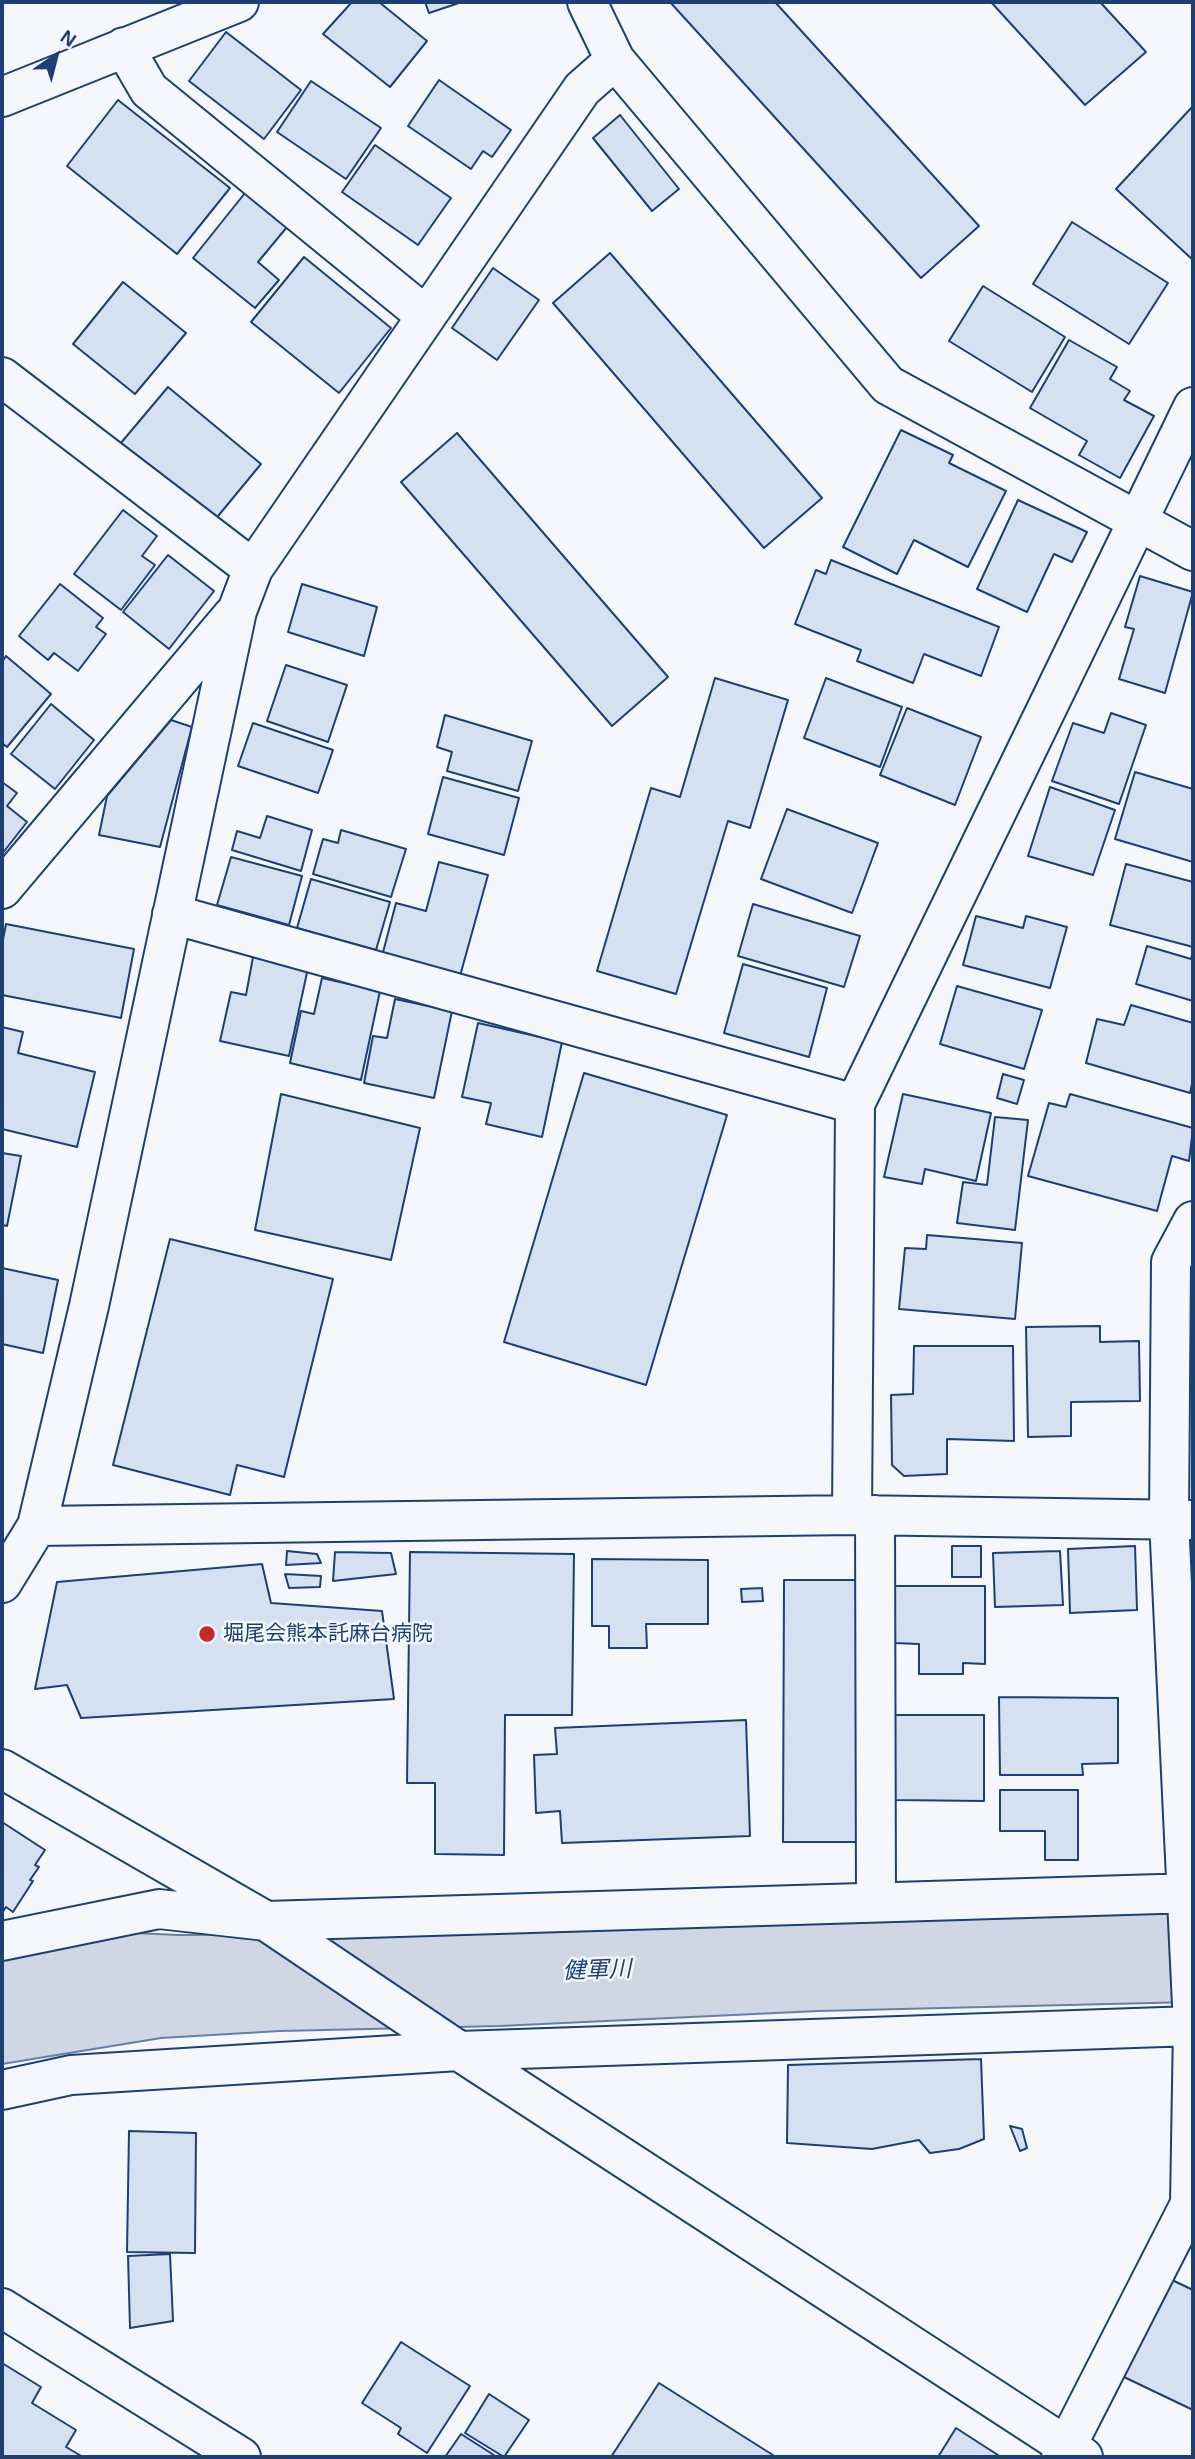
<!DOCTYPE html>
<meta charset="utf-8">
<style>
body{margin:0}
#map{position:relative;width:1195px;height:2459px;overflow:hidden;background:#f4f7fb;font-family:Arial,sans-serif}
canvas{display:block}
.frame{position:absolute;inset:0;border:4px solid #1d3f73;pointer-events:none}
.north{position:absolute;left:21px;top:21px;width:70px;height:70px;-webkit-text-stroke:5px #f4f7fb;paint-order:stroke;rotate:35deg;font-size:19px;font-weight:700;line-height:28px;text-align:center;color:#1d3f73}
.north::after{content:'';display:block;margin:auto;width:24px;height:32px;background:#1d3f73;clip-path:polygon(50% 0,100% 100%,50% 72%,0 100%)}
</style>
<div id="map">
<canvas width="1195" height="2459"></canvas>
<div class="frame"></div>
<div class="north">N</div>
</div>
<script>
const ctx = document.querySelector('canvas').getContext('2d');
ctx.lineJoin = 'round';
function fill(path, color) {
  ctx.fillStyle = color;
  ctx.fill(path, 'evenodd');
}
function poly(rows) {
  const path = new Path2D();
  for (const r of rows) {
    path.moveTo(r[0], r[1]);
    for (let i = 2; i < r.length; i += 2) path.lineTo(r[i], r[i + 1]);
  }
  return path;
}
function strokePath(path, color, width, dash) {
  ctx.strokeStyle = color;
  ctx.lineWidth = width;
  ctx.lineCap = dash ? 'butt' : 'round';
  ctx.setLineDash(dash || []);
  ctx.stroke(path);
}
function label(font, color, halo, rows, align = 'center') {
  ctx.font = font + ' Arial,"Noto Sans JP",sans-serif';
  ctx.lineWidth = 5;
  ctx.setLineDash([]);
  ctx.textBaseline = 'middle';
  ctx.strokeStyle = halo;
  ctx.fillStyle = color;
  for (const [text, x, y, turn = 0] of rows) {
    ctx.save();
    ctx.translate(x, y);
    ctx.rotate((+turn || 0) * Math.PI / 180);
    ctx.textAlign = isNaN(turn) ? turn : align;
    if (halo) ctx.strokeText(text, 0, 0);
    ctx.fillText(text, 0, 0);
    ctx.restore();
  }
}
const water = poly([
 [1193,1907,1193,2002,818,2011,500,2026,280,2031,161,2038,2,2064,2,1959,115,1932,178,1935,420,1933,1193,1907]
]);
fill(water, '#cfd7e4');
strokePath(water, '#687fa3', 2);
const building = poly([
 [352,2,379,2,427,41,390,87,323,34,352,2],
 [425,2,462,2,429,13,425,2],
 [670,2,775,2,979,226,921,278,670,2],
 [991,2,1100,2,1146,52,1085,105,991,2],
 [226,32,301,90,264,139,189,81,226,32],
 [439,80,511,130,492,157,483,151,471,169,408,126,439,80],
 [311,81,381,128,346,179,277,132,311,81],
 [118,100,230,188,177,254,67,166,118,100],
 [1193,106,1193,260,1116,189,1193,106],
 [620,115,679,189,652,211,593,138,620,115],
 [375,145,451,198,418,245,342,192,375,145],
 [245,193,287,227,258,262,279,280,255,308,193,258,245,193],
 [1072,222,1168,283,1129,344,1033,284,1072,222],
 [610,253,822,498,764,548,553,303,610,253],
 [304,257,391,328,339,393,251,322,304,257],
 [493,268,539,300,497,360,452,328,493,268],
 [123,282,186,333,135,394,73,344,123,282],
 [983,286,1065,337,1032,392,949,341,983,286],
 [1069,340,1117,367,1110,379,1130,391,1124,400,1154,416,1120,478,1079,455,1087,441,1030,408,1069,340],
 [168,387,261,464,209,527,115,450,168,387],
 [901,430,953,455,949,463,1006,491,968,567,914,540,897,574,843,547,901,430],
 [457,433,668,677,612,726,401,482,457,433],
 [1018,500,1087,532,1072,562,1054,554,1027,612,977,589,1018,500],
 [123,510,157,536,142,556,155,565,121,610,74,574,123,510],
 [168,555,214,591,169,649,123,612,168,555],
 [831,560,999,627,981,676,924,654,913,683,857,661,861,650,795,624,816,570,826,574,831,560],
 [1140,576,1193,592,1165,693,1119,679,1134,629,1125,627,1140,576],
 [60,584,103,618,96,627,106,634,78,671,54,653,48,660,19,636,60,584],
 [302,584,377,607,364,656,288,632,302,584],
 [6,656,51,694,7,747,2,743,2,662,6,656],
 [286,665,347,685,328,742,267,721,286,665],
 [715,678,788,700,750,828,728,821,676,994,597,971,651,788,680,797,715,678],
 [826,678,902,707,880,767,804,738,826,678],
 [51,704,94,740,55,789,11,754,51,704],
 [907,708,981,737,955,805,880,775,907,708],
 [1111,713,1146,725,1119,804,1052,781,1073,723,1104,733,1111,713],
 [445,715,532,741,518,791,447,771,452,752,437,747,445,715],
 [171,720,192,727,160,847,99,835,107,796,171,720],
 [253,723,333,750,318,793,238,766,253,723],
 [1135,772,1193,789,1193,862,1115,839,1135,772],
 [443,777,519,798,504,855,428,834,443,777],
 [2,782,17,793,7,806,27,822,2,854,2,782],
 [1050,787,1115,810,1093,875,1028,856,1050,787],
 [787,809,878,843,852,913,761,879,787,809],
 [267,816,312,830,301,871,232,850,237,831,260,838,267,816],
 [341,830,406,849,391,897,313,874,323,839,338,843,341,830],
 [231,857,302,876,289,925,217,905,231,857],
 [439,862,488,875,460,976,382,956,396,903,426,911,439,862],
 [1126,864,1193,882,1193,947,1110,925,1126,864],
 [311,879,390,902,376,950,297,928,311,879],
 [753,904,860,936,844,987,738,956,753,904],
 [976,916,1023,928,1026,916,1067,927,1050,988,963,965,976,916],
 [6,924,134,949,121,1018,2,995,2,945,6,924],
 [1147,946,1191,959,1193,951,1193,1001,1136,984,1147,946],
 [253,957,308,968,289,1056,220,1041,231,992,246,995,253,957],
 [743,964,827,988,809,1057,724,1033,743,964],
 [322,978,380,991,361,1080,290,1063,301,1011,314,1014,322,978],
 [957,986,1042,1010,1024,1069,940,1044,957,986],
 [395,999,452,1011,434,1098,364,1083,373,1036,387,1038,395,999],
 [1131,1005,1193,1023,1193,1079,1190,1093,1086,1063,1097,1019,1124,1025,1131,1005],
 [478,1023,562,1042,542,1137,486,1124,491,1103,462,1097,478,1023],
 [2,1027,23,1032,18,1053,95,1072,77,1147,2,1129,2,1027],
 [584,1073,727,1115,646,1385,504,1342,584,1073],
 [1003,1074,1024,1080,1017,1104,997,1098,1003,1074],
 [281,1094,420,1128,391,1260,255,1230,281,1094],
 [903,1094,991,1113,976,1181,925,1169,922,1184,884,1177,903,1094],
 [1070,1094,1193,1128,1189,1161,1172,1156,1157,1211,1028,1176,1049,1103,1066,1107,1070,1094],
 [995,1117,1028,1120,1015,1230,957,1223,963,1182,987,1185,995,1117],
 [2,1153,21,1156,7,1226,2,1225,2,1153],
 [927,1235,1022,1243,1015,1319,899,1309,905,1248,926,1249,927,1235],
 [170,1239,333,1279,284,1477,237,1465,230,1495,113,1465,170,1239],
 [2,1268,58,1280,43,1353,2,1344,2,1268],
 [1100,1326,1100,1342,1139,1341,1140,1401,1071,1402,1071,1436,1028,1437,1026,1327,1100,1326],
 [914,1346,1013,1346,1014,1441,947,1439,947,1474,904,1476,892,1465,891,1395,913,1394,914,1346],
 [952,1546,981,1546,981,1577,952,1577,952,1546],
 [1135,1546,1137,1610,1070,1613,1068,1549,1135,1546],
 [287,1551,317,1554,321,1563,286,1565,287,1551],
 [1060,1551,1063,1605,995,1607,993,1553,1060,1551],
 [335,1552,391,1553,396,1574,333,1581,335,1552],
 [410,1552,574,1554,572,1715,505,1715,504,1855,435,1854,435,1783,407,1783,410,1552],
 [592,1559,708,1560,708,1624,646,1624,647,1648,609,1648,609,1626,592,1626,592,1559],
 [262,1564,271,1603,382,1611,394,1699,81,1718,67,1685,35,1689,57,1582,262,1564],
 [285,1574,321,1576,320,1587,289,1588,285,1574],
 [784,1580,857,1580,856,1842,783,1842,784,1580],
 [895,1586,985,1586,985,1664,963,1663,963,1674,919,1674,919,1644,894,1643,895,1586],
 [762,1588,763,1601,742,1602,741,1589,762,1588],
 [999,1697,1118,1698,1118,1763,1082,1764,1083,1775,1000,1775,999,1697],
 [893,1715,984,1715,984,1801,894,1800,893,1715],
 [746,1720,750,1836,562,1843,560,1811,536,1813,534,1755,557,1754,555,1728,746,1720],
 [1000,1790,1078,1790,1078,1860,1045,1860,1045,1831,1000,1831,1000,1790],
 [2,1822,45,1850,35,1865,39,1867,30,1880,33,1881,13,1912,6,1907,2,1913,2,1822],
 [981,2059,984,2139,959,2149,930,2153,919,2140,872,2149,787,2143,788,2065,981,2059],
 [1010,2126,1022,2129,1027,2148,1020,2151,1010,2126],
 [129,2131,196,2133,195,2253,127,2252,129,2131],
 [170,2254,173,2321,130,2328,128,2256,170,2254],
 [1170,2279,1193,2290,1193,2410,1124,2377,1170,2279],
 [401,2342,470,2386,427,2453,398,2434,401,2428,362,2403,401,2342],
 [2,2363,41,2387,32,2403,76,2430,66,2447,83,2457,2,2457,2,2363],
 [659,2383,776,2457,611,2457,659,2383],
 [489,2394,529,2420,504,2457,465,2433,489,2394],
 [956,2428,1001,2457,938,2457,956,2428],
 [461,2434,497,2457,445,2457,461,2434]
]);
fill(building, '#d5e0f0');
strokePath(building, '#1d3f73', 2);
const minor = poly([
 [587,2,615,60,888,385,1193,551],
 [124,47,149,90,426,316],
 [2,97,239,2],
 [2,377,253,569],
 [2,889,233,615],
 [172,914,855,1104],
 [852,1515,855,1104,1193,407],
 [875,1515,876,1902],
 [37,1526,852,1515,1193,1520],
 [2,1583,37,1526,89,1306,237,611,253,569,582,89,615,60],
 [2,1769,266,1921,459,2051,1083,2457],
 [2,1941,159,1909,266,1921,1193,1893],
 [2,2090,71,2075,459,2051,1193,2026],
 [2,2308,241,2457],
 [1061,2457,1190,2204,1193,2026,1169,1520,1171,1262,1193,1221]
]);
strokePath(minor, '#1d3f73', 42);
strokePath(minor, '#f4f7fb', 38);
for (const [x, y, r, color] of [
 [207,1634,9,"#c62828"]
]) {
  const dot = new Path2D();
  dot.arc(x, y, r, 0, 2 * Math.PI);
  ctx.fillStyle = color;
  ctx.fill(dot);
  strokePath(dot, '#f4f7fb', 2.5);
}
label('21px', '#1d3f73', '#f4f7fb', [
 ["堀尾会熊本託麻台病院",223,1634]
], 'left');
label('italic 23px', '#1d3f73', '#f4f7fb', [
 ["健軍川",597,1971,-2]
]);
</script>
